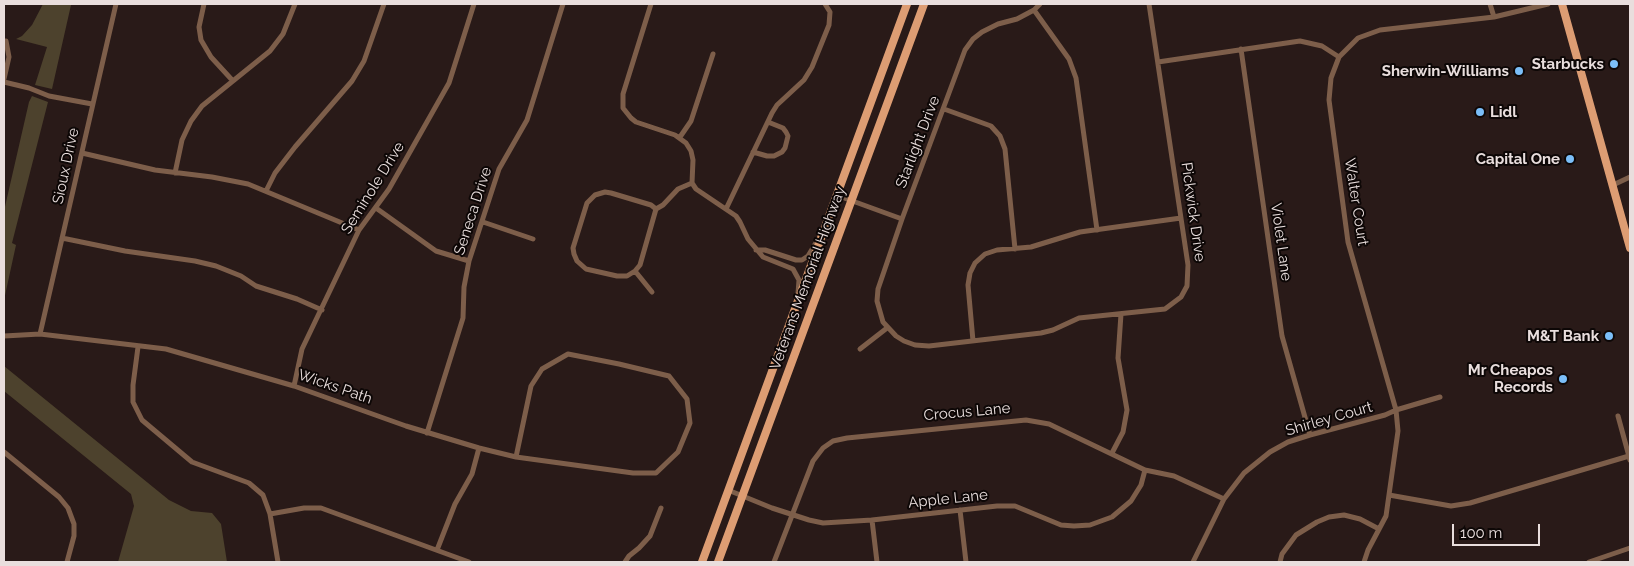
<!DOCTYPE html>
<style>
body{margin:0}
#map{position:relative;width:1634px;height:566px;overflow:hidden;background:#291a18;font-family:Raleway,sans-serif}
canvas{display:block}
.frame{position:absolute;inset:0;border:5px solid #e9dedd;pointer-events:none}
.scale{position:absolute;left:1452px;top:524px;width:88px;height:22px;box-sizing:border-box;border:2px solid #e9dedd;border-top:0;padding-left:6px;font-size:15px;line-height:18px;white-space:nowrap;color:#e9dedd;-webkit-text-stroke:4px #0d0706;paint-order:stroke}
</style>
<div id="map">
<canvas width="1634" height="566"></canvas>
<div class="frame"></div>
<div class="scale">100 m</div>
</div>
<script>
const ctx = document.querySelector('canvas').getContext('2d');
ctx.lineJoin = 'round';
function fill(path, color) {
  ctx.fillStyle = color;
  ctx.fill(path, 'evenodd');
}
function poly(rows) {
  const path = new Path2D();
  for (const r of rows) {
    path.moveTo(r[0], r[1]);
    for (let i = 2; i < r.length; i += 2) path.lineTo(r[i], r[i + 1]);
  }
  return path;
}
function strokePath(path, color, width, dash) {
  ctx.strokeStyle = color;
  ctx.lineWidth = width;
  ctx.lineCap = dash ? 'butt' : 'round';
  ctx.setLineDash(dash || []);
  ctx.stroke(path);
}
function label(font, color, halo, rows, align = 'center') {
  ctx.font = font + ' Raleway,sans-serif';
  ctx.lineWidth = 4;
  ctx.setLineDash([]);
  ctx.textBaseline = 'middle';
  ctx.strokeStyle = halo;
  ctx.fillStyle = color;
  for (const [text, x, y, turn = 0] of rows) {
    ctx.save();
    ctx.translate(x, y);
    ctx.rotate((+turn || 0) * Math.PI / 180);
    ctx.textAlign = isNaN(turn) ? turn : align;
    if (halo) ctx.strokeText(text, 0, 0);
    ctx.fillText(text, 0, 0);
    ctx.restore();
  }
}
fill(poly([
 [43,4,71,5,52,89,35,85,47,47,16,39,22,36,32,25],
 [32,96,48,102,12,243,16,245,4,300,4,211,29,102],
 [4,366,169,500,191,511,212,513,221,524,227,562,118,562,134,506,131,494,4,391]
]), '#4d422d');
strokePath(poly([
 [204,4,199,27,201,40,211,57,233,81],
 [651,4,623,94,623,108,631,118,636,122,675,135,686,143,691,151,693,160,692,183,696,189,736,216,740,222,748,239,763,257,793,269,799,280,798,294],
 [1040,4,1034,10,1017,19,998,24,982,32,973,39,965,50,902,219,878,289,877,301,883,322,896,336,904,341,915,345,929,346,1041,333,1053,330,1079,318,1165,309,1181,297,1187,286,1188,265,1149,4],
 [1490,4,1494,17],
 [1034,10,1069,59,1076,78,1097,230],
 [1241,49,1282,336,1310,435],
 [1158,62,1300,41,1322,46,1339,57],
 [4,79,9,57,6,41],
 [4,82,29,88,49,96,92,104],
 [944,109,991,126,1000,136,1005,149,1015,249],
 [680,137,691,121,713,54],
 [753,152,767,156,774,156,782,152,785,148,788,136,786,132,783,128,768,122],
 [82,153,155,170,212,177,248,184,359,230],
 [175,173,182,140,191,121,202,106,270,51,283,34,295,4],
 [1613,185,1630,177],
 [266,191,275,173,295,147,352,81,364,61,384,4],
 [836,195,902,219],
 [376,208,436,251,469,261],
 [656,209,651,205,611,193,605,192,595,195,587,203,573,248,574,254,577,261,586,269,617,276,627,276,635,271,640,265,656,209,663,205,678,189,692,183],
 [726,209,772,113,777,105,804,80,812,67,829,25,830,12,825,4],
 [483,222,533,239],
 [62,238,125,251,195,261,216,266,241,276,256,286,297,299,322,310],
 [756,250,765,250,796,260,802,260,808,256,817,241],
 [635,271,652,292],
 [40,334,116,4],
 [4,336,40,334,166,349,294,386,406,426,479,448,516,457,633,473,656,473,678,452,690,423,687,399,669,376,619,364,568,354,542,369,531,386,516,457],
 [973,341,968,285,970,273,975,263,985,254,997,250,1031,247,1080,232,1181,218],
 [138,347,133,385,133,402,142,420,192,462,249,483,263,495,270,514,278,562],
 [860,349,887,328],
 [294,386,302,349,359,230,389,189,449,83,474,4],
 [1618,416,1630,460],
 [427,433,463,318,464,287,469,261,499,169,527,120,563,4],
 [4,452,59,497,68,508,74,524,74,536,67,562],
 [1112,453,1123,432,1127,410,1118,358,1121,314],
 [728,490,772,508,809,520,823,523,872,520,997,506,1015,506,1061,525,1074,526,1090,525,1112,517,1131,501,1141,485,1145,470],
 [1389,495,1451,506,1470,503,1629,456],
 [960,510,966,562],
 [270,514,304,508,321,508,469,562],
 [872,520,877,562],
 [437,550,455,504,472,474,479,448],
 [625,562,629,556,639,548,650,536,661,508],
 [774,562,813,461,823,448,833,441,847,438,1026,420,1049,424,1145,470,1174,476,1224,499],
 [1193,562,1224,499,1244,473,1270,452,1288,442,1310,435,1385,415,1396,410,1440,397],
 [1280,562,1282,554,1296,535,1317,522,1329,517,1344,515,1360,519,1379,529],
 [1364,562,1368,550,1386,516,1398,431,1396,410,1348,242,1329,100,1331,78,1339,57,1358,38,1380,30,1494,17,1548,4],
 [1589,562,1630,548]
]), '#7d5e4a', 5);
strokePath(poly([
 [1562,4,1630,248],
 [702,562,907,4],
 [718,562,924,4]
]), '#dd9d73', 8);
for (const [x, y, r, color] of [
 [1614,64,5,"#7bbef8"],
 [1519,71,5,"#7bbef8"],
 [1480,112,5,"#7bbef8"],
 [1570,159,5,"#7bbef8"],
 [1609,336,5,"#7bbef8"],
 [1563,379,5,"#7bbef8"]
]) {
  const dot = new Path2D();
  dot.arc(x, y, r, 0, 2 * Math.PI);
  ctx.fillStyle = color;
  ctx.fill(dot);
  strokePath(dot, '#0d0706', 2);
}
label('bold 15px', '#e9dedd', '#0d0706', [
 ["Starbucks",1604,64],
 ["Sherwin-Williams",1509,71],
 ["Lidl",1490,112,"left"],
 ["Capital One",1560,159],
 ["M&T Bank",1599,336],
 ["Mr Cheapos",1553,370],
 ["Records",1553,387]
], 'right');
label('15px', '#e9dedd', '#0d0706', [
 ["Starlight Drive",918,142,-69],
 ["Sioux Drive",66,166,-78],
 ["Seminole Drive",373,188,-58],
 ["Walter Court",1356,202,81],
 ["Seneca Drive",473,211,-72],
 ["Pickwick Drive",1193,212,82],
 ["Violet Lane",1281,242,82],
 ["Veterans Memorial Highway",808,278,-70],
 ["Wicks Path",335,387,19],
 ["Crocus Lane",967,412,-5],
 ["Shirley Court",1329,419,-16],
 ["Apple Lane",948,499,-6]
]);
</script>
